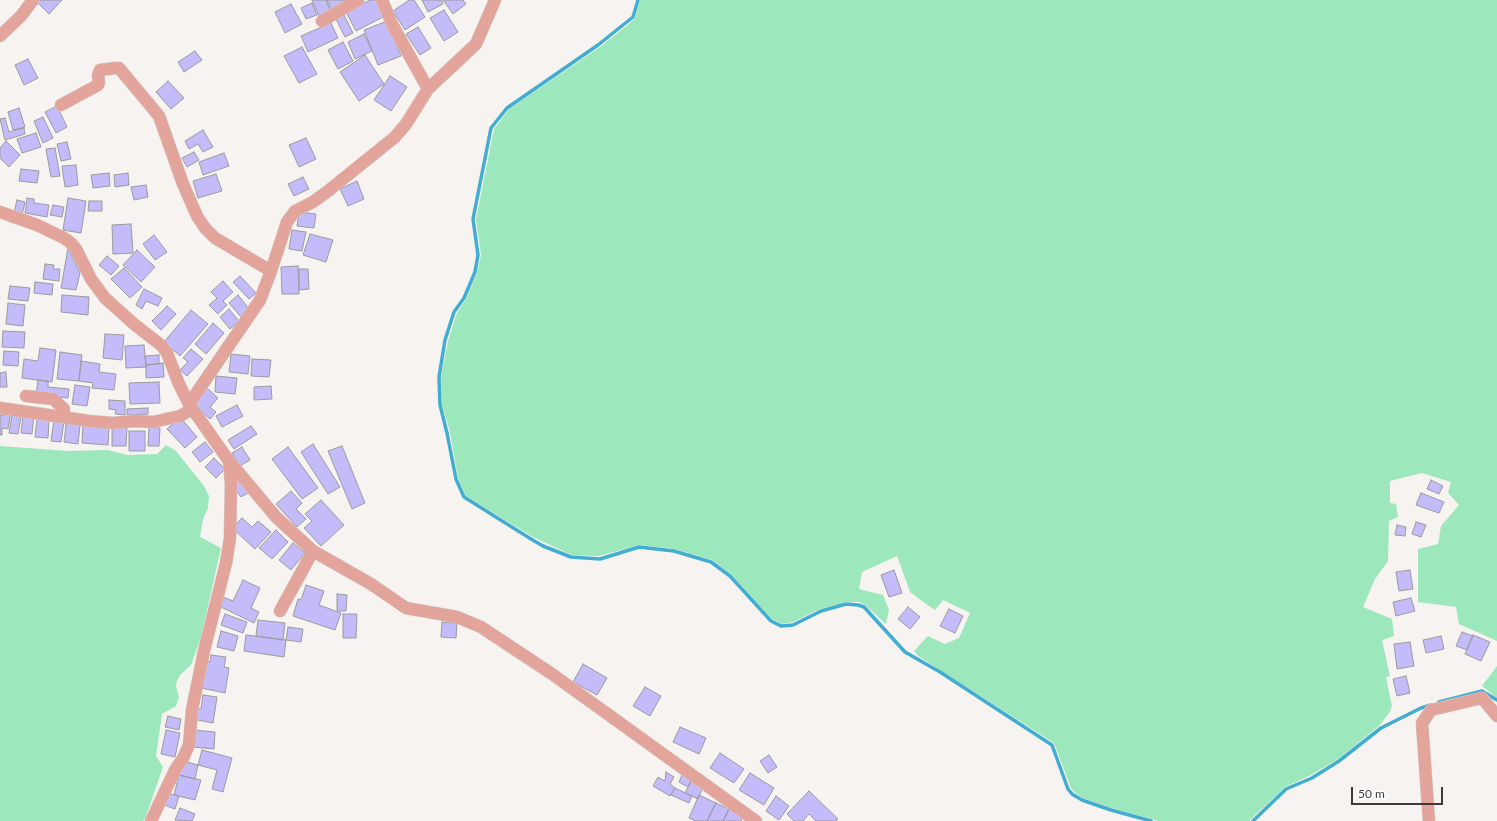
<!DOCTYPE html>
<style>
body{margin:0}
#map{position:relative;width:1497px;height:821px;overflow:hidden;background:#f7f3f0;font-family:Lato,sans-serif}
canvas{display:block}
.scale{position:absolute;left:1351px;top:787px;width:92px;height:18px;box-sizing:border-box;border:2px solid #3d3b3a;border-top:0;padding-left:5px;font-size:12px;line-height:14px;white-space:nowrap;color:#3d3b3a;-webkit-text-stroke:3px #fff;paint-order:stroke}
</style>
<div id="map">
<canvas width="1497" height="821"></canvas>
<div class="scale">50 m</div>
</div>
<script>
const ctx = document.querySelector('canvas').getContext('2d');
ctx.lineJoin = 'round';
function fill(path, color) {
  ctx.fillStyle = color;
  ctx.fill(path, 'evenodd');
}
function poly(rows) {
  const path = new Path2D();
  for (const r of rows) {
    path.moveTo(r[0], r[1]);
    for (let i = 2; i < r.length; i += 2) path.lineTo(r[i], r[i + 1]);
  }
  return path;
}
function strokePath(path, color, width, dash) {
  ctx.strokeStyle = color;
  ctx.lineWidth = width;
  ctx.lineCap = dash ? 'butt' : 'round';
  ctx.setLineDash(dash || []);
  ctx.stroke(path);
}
fill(poly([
 [640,0,1497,0,1497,641,1459,624,1456,607,1418,602,1418,549,1438,544,1441,526,1459,505,1448,493,1451,482,1422,473,1390,481,1390,503,1396,504,1398,517,1389,521,1388,561,1375,579,1363,607,1392,619,1394,636,1382,640,1390,676,1386,677,1392,706,1390,712,1379,726,1338,759,1311,775,1285,787,1249,821,1158,821,1112,808,1083,798,1074,792,1071,788,1054,743,918,656,914,651,928,636,945,644,959,638,970,613,943,600,935,610,926,604,910,592,897,556,862,572,859,589,883,595,889,610,886,624,865,605,859,602,846,602,820,609,793,622,781,624,772,619,731,574,712,560,675,549,639,545,599,556,572,555,533,537,466,496,458,478,450,432,442,405,441,377,448,341,457,313,466,299,477,273,481,255,476,219,494,129,509,109,600,47,630,23,635,18],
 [166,445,176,451,204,486,209,496,208,508,203,519,200,537,221,548,201,637,191,665,180,675,177,681,176,686,179,697,176,706,162,714,156,756,163,767,146,816,143,821,0,821,0,446,68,451,108,450,127,455,157,454],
 [1497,666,1497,698,1482,686]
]), '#9de7bc');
strokePath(poly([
 [638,0,633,17,598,45,507,108,491,128,473,219,478,255,475,272,464,298,454,312,445,340,439,377,440,405,447,433,456,479,464,497,531,539,543,546,571,557,600,559,639,547,674,551,711,562,730,576,771,621,781,626,793,625,821,611,846,604,858,605,864,607,905,652,940,672,1052,745,1068,789,1072,794,1082,800,1111,810,1151,821],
 [1439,702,1482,691,1497,700],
 [1253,821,1286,789,1312,778,1339,761,1381,728,1421,708,1431,705]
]), '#41add0', 3.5);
const building = poly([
 [39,0,62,0,49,14,37,2,39,0],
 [312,0,326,0,330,11,319,16,312,0],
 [327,0,350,0,331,9,327,0],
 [370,0,376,0,385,16,356,31,346,12,370,0],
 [409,0,414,0,425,17,405,30,393,11,409,0],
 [422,0,441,0,443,4,428,12,422,0],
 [443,0,463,0,466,4,453,14,443,0],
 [312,3,317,15,306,19,301,8,312,3],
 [291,4,302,24,285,33,275,12,291,4],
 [444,10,458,32,444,41,430,18,444,10],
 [344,15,353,33,345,37,336,19,344,15],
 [387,21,401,56,378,65,364,30,387,21],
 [331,23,338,38,308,52,301,36,331,23],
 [418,27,431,48,420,55,406,34,418,27],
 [364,34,372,51,355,59,348,42,364,34],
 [343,42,353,61,338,69,328,50,343,42],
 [302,47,317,74,299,83,284,56,302,47],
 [195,51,202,60,184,72,178,62,195,51],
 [365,55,384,84,359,101,340,72,365,55],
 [28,59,38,78,24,85,15,65,28,59],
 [390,76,407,87,391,111,374,100,390,76],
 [168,81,184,98,171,109,156,92,168,81],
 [57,106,67,127,56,133,45,112,57,106],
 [19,108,25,127,13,130,8,112,19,108],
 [43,117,53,138,43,143,34,121,43,117],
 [5,118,9,132,24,128,25,134,5,140,0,119,5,118],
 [203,130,213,147,203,152,198,144,189,149,185,141,203,130],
 [36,133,41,147,22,153,17,139,36,133],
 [306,138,316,159,299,167,289,145,306,138],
 [6,141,20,155,9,167,0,158,0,148,6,141],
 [67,142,71,159,61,161,57,144,67,142],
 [55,148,60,176,51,177,46,149,55,148],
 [194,152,199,160,187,167,182,158,194,152],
 [224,153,229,166,203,175,199,162,224,153],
 [76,165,78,185,65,187,62,166,76,165],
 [21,169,39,171,37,183,19,181,21,169],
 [109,173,110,186,93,188,91,175,109,173],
 [128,173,129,185,115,187,114,175,128,173],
 [216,174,222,191,198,198,193,181,216,174],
 [303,177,309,189,294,196,288,184,303,177],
 [357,181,364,199,348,206,340,189,357,181],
 [146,185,148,197,134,200,131,187,146,185],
 [27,198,34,199,34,203,49,205,47,217,25,213,27,198],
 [68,198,86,201,81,233,63,230,68,198],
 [17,200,25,202,22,215,14,213,17,200],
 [89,201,102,201,102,211,88,211,89,201],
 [53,205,64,207,62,217,50,215,53,205],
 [299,212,316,214,314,228,297,226,299,212],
 [131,224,133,253,113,254,112,225,131,224],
 [292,230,306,232,302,251,289,249,292,230],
 [310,234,333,240,326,262,303,255,310,234],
 [154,235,167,252,155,260,143,244,154,235],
 [68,248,80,273,76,290,61,288,68,248],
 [137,250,155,267,141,282,123,265,137,250],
 [107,256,119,266,111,275,99,265,107,256],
 [45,264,54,265,53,269,60,269,59,281,43,279,45,264],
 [298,266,299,294,282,294,281,267,298,266],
 [124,268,142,287,130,298,111,279,124,268],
 [299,269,308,269,309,289,299,290,299,269],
 [240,276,256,293,249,299,233,282,240,276],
 [223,281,233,292,223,301,227,305,218,314,209,305,217,298,211,292,223,281],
 [35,282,53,284,52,295,34,293,35,282],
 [10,286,30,288,28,301,8,299,10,286],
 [144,289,162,298,158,306,146,301,142,309,136,305,144,289],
 [62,295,89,297,88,315,61,312,62,295],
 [238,295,250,310,241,317,229,303,238,295],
 [8,303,25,305,23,326,6,324,8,303],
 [167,306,176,314,161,330,152,321,167,306],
 [229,309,239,321,230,329,220,317,229,309],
 [191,310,208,324,180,356,164,342,191,310],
 [213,323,224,333,206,354,195,344,213,323],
 [3,331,25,332,24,348,2,347,3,331],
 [105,334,124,335,122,360,103,358,105,334],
 [144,345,146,367,126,368,125,346,144,345],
 [40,348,56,350,52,382,22,378,24,359,38,361,40,348],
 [191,349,203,359,187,376,180,370,188,362,183,358,191,349],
 [4,351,19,352,18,366,3,365,4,351],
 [60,352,82,355,79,381,57,379,60,352],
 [231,354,250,356,248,374,229,372,231,354],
 [159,355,159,364,146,365,145,356,159,355],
 [252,359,271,360,269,377,251,376,252,359],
 [81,361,100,364,99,372,116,374,114,390,92,388,93,383,79,381,81,361],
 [163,363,164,377,146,378,146,365,163,363],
 [6,372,7,387,0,387,0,373,6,372],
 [216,376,237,378,235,394,215,392,216,376],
 [38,380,48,381,48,387,69,389,68,398,36,395,38,380],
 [159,382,160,403,130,404,129,383,159,382],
 [75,385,90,387,87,406,72,404,75,385],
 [271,386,272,399,254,400,254,387,271,386],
 [207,388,218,398,210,407,216,412,210,419,193,403,207,388],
 [109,400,125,401,125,415,115,414,116,410,109,409,109,400],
 [237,405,243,416,222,427,216,416,237,405],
 [148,408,148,414,127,415,127,409,148,408],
 [6,410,11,411,8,429,2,428,2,435,0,435,0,415,5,415,6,410],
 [23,414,34,415,32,434,21,433,23,414],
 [12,415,21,416,18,434,9,433,12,415],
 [180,417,197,437,185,448,167,429,180,417],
 [37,419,49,420,48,438,35,437,37,419],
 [54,420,64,421,61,442,51,441,54,420],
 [66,424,80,425,78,444,64,442,66,424],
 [83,424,109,426,108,445,82,443,83,424],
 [251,426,257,434,234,449,228,440,251,426],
 [112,427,127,428,126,446,112,446,112,427],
 [149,427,160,428,159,446,148,446,149,427],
 [129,431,145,431,145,451,129,451,129,431],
 [205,442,213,452,200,462,192,452,205,442],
 [313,444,340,487,328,494,301,452,313,444],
 [342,446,365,503,352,509,328,451,342,446],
 [242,447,250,460,240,466,232,453,242,447],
 [288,447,318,488,302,499,272,459,288,447],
 [214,458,225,469,216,478,205,467,214,458],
 [239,480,248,493,241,497,232,485,239,480],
 [1431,480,1443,486,1439,494,1427,489,1431,480],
 [291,491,302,503,296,509,306,519,297,527,276,504,291,491],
 [1421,493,1444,502,1439,513,1416,505,1421,493],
 [321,500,344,525,321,546,304,528,312,521,305,514,321,500],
 [242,518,252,527,258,521,271,532,255,549,232,528,242,518],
 [1416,522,1426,525,1421,537,1412,534,1416,522],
 [1397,525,1406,527,1405,536,1395,535,1397,525],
 [276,530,288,542,272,559,259,548,276,530],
 [293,543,305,553,291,570,279,560,293,543],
 [894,570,902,593,889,597,881,575,894,570],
 [1410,570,1413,589,1399,591,1396,572,1410,570],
 [243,580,260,588,251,608,259,612,254,623,219,606,223,597,233,601,243,580],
 [306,585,324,591,319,605,341,613,335,630,293,616,298,599,301,600,306,585],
 [337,594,347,595,346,611,337,611,337,594],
 [1411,598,1415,611,1396,616,1393,602,1411,598],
 [908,607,920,617,910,629,898,619,908,607],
 [949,609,963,616,955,633,940,626,949,609],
 [225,614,247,622,243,633,221,625,225,614],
 [343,614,357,614,356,638,343,638,343,614],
 [258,620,285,623,283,640,256,636,258,620],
 [442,622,457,623,456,638,441,637,442,622],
 [288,627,303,629,301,642,286,640,288,627],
 [221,631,238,636,234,651,217,647,221,631],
 [1462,632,1473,636,1467,650,1456,646,1462,632],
 [246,635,286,640,284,657,244,651,246,635],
 [1473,635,1490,642,1481,661,1465,654,1473,635],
 [1441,636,1444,649,1426,653,1423,640,1441,636],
 [1410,642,1414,666,1397,669,1394,644,1410,642],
 [211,655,226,657,224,667,229,668,225,693,201,688,206,661,210,662,211,655],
 [583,664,607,678,597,695,573,682,583,664],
 [1406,676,1410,693,1397,696,1393,679,1406,676],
 [645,687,661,696,650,716,633,706,645,687],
 [203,695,217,697,213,723,193,719,194,708,201,709,203,695],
 [168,716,181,719,179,730,165,727,168,716],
 [680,727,706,738,699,754,673,742,680,727],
 [166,730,180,733,175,757,161,754,166,730],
 [194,730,215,732,214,749,193,747,194,730],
 [202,750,232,758,223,792,212,789,217,770,198,765,202,750],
 [720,753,744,769,734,783,710,768,720,753],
 [769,755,777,767,768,773,760,761,769,755],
 [183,761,198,765,195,779,179,775,183,761],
 [666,772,674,777,670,784,675,788,670,796,653,786,658,777,665,781,666,772],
 [750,773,774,788,764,805,739,790,750,773],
 [179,775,201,780,195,800,174,795,179,775],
 [682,775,692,779,688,787,679,782,682,775],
 [692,779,704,785,698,799,685,793,692,779],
 [675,788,692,796,689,803,671,795,675,788],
 [809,791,838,819,836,821,816,821,809,814,803,821,794,821,787,814,809,791],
 [167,793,179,796,175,809,164,805,167,793],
 [699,795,716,803,707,821,696,821,689,818,699,795],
 [776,796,789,806,779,820,766,811,776,796],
 [716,803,729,809,723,821,707,821,716,803],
 [180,808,195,814,192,821,175,820,180,808],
 [729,809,743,816,741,821,723,821,729,809]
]);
fill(building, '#c3bbfa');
strokePath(building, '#9a9a9e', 1);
const minor = poly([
 [382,0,392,24,428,89],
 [322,21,358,0],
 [0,36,21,16,33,0],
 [61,105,98,85,99,82,98,75,100,70,116,68,119,68,159,116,183,184,197,216,205,228,215,238,271,271],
 [0,212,37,225,64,238,71,243,76,249,91,279,105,298,134,324,162,346,167,353,179,384,189,404,229,461,276,517,313,551,371,584,406,608,457,617,481,627,552,674,756,821],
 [26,396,53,399,64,409,64,417],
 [189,404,260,300,271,271,287,222,295,211,313,202,328,191,395,137,406,124,428,89,476,44,495,0],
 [0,408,89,421,113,423,135,421,153,422,180,416,192,409],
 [280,611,313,551],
 [151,821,175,770,183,758,189,745,192,710,204,651,226,563,230,538,231,484,229,461],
 [1429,821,1422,723,1431,710,1482,698,1497,716]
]);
strokePath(minor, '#d2cecc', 13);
strokePath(minor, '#e3a59b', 12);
</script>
